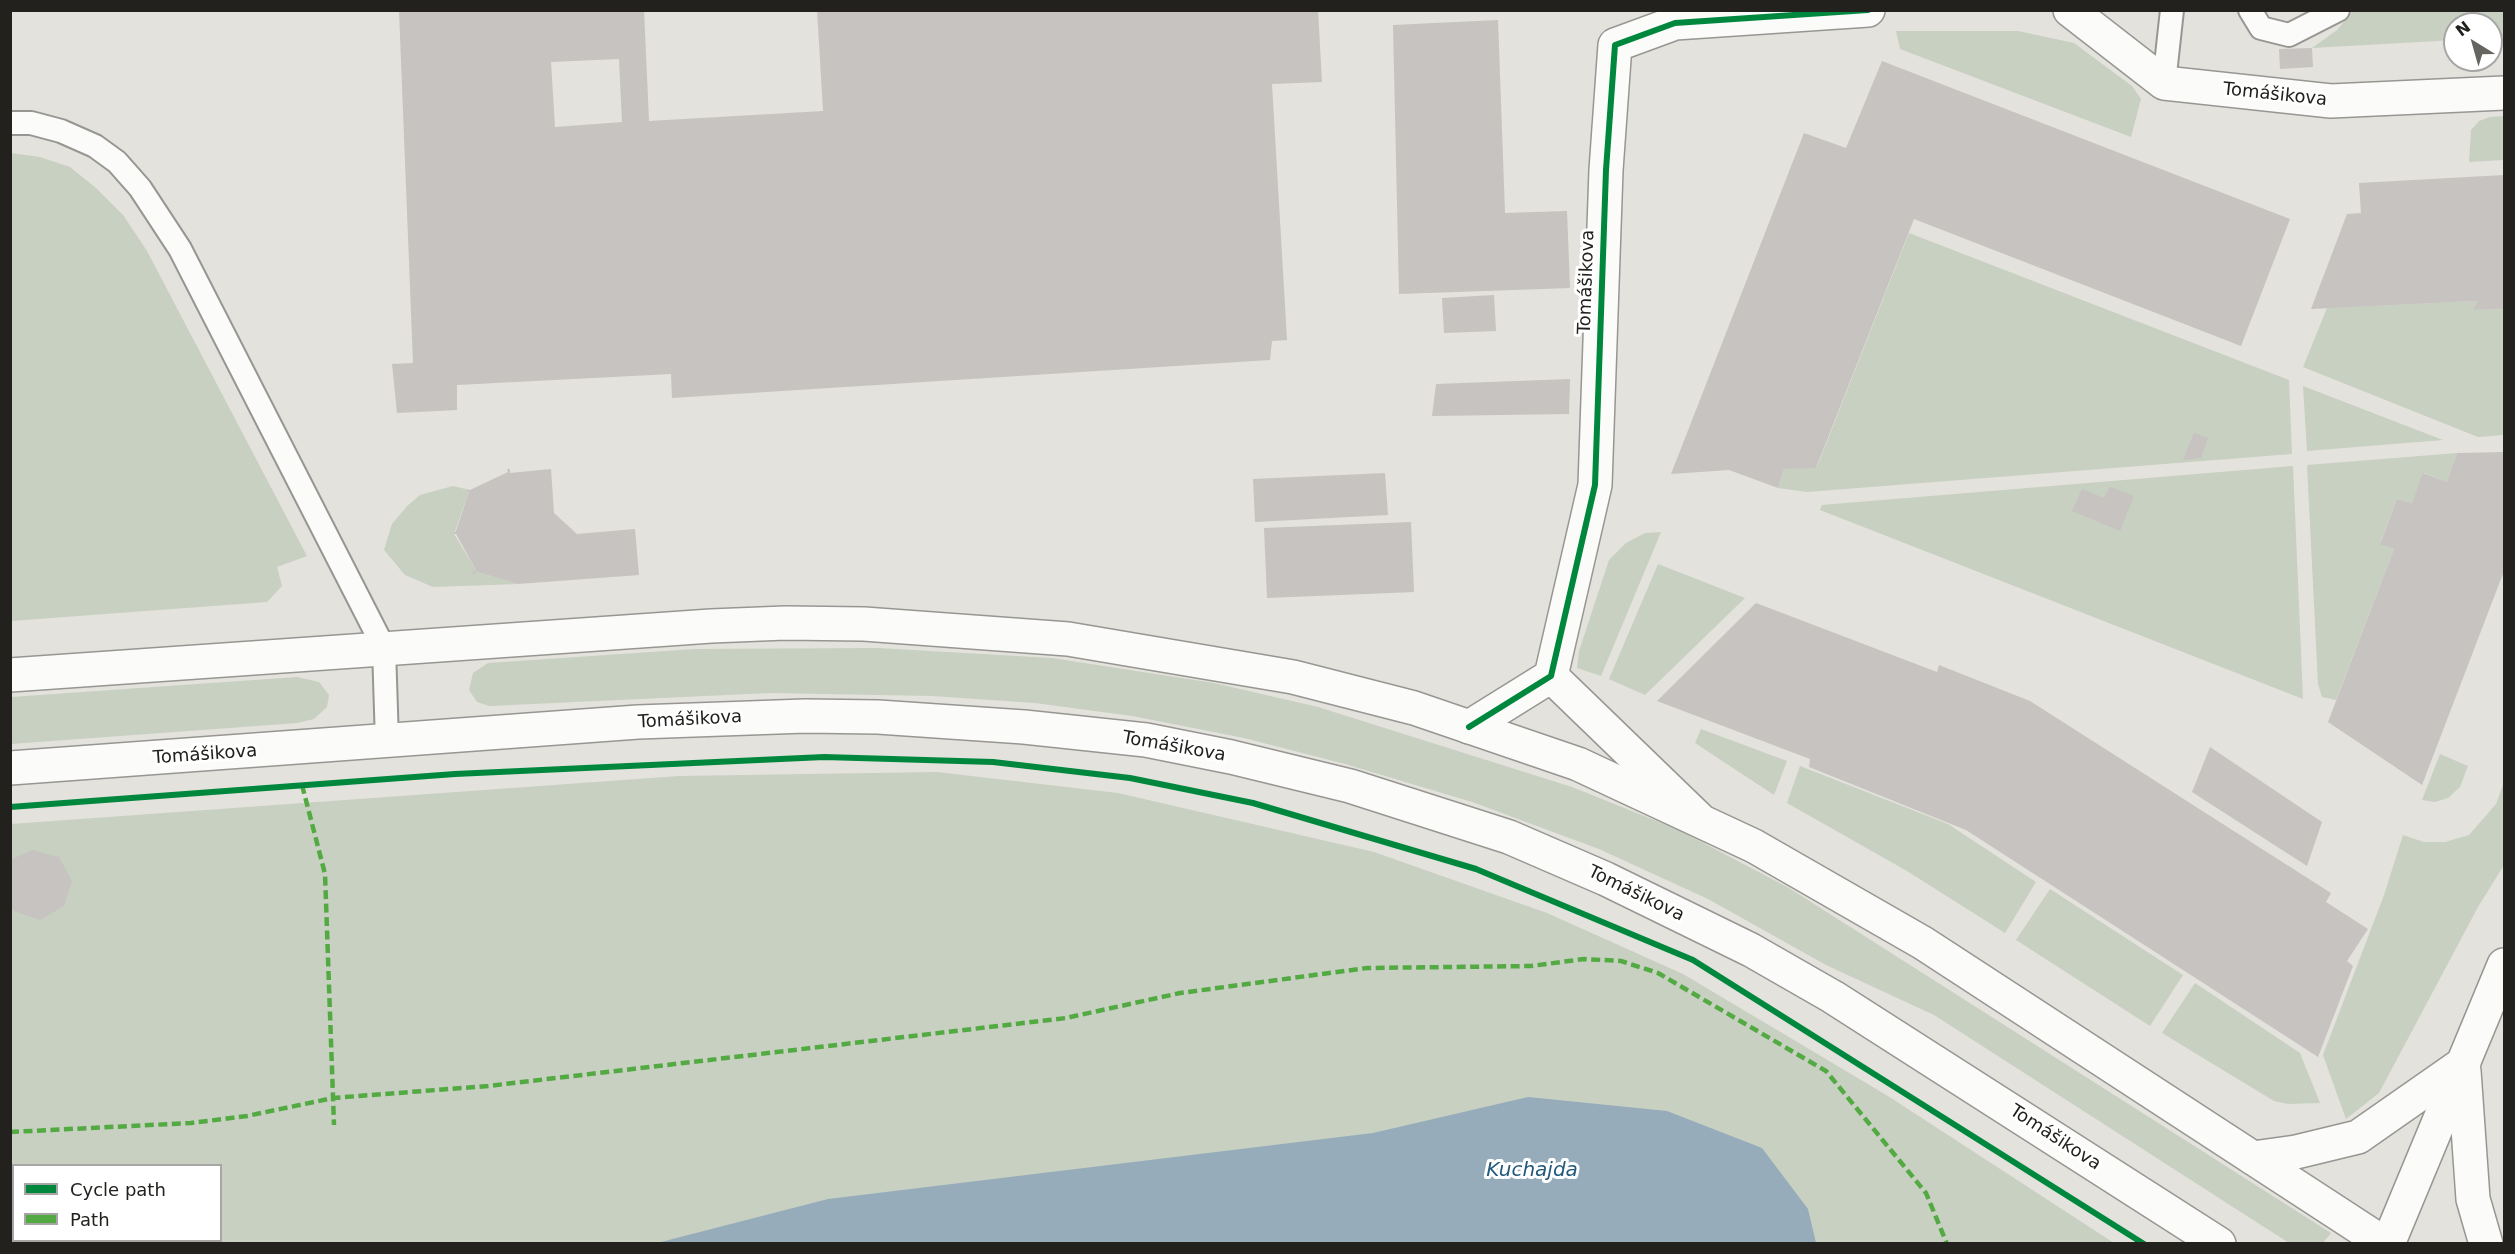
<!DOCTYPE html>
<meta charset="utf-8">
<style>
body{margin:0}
#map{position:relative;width:2515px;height:1254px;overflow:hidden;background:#e4e2dc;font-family:"DejaVu Sans",sans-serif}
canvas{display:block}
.frame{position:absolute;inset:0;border:12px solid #22211e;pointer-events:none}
.legend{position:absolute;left:12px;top:1164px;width:210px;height:78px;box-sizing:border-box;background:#fff;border:2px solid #a7a6a5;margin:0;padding:8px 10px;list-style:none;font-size:18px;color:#22211e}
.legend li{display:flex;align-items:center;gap:12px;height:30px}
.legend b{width:30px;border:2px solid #a7a6a5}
.north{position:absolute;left:2443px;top:12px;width:60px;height:60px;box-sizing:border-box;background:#fff;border:2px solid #a7a6a5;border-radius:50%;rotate:323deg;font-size:16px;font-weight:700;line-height:24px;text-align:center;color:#22211e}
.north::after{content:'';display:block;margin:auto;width:21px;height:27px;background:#666560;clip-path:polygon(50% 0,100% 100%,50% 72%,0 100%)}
</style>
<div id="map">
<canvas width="2515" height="1254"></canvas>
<div class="frame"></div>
<ul class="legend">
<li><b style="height:8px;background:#00873e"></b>Cycle path</li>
<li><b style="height:8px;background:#53aa43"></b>Path</li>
</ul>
<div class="north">N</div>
</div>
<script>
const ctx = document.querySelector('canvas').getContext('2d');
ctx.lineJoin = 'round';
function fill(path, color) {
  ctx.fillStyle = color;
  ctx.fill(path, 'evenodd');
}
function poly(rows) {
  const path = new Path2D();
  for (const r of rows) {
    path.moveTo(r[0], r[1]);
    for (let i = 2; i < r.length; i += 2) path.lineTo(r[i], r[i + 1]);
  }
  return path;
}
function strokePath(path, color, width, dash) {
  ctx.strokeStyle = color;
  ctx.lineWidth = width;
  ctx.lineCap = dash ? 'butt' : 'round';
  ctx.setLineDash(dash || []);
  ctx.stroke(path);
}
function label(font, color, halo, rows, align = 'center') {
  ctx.font = font + ' "DejaVu Sans",sans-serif';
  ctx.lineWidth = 6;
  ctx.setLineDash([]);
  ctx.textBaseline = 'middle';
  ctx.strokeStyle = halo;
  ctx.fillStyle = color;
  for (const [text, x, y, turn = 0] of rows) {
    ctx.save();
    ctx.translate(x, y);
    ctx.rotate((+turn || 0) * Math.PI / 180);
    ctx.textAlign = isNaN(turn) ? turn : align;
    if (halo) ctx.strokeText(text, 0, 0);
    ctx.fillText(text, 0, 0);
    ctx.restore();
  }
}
fill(poly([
 [2354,10,2504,11,2504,37,2491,37,2491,24,2455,24,2455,40,2312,48,2337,30],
 [1896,31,2018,31,2074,43,2132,86,2141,99,2131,137,1900,49],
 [2504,116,2504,160,2469,162,2471,130,2479,121,2490,117],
 [11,153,40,157,70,167,96,188,123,215,147,251,307,556,277,567,282,586,267,602,11,621],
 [1909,233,2289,380,2292,454,1807,492,1778,488,1784,469,1817,467],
 [2477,301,2473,310,2504,309,2504,435,2478,437,2303,367,2327,308],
 [2303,386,2443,440,2307,451],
 [2457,453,2447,482,2424,473,2412,503,2397,499,2380,543,2394,549,2336,700,2322,697,2318,684,2307,465],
 [2293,466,2303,699,1820,510,1822,505],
 [453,486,470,490,467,490,469,492,454,534,476,570,473,573,474,575,477,572,518,584,433,587,405,575,384,550,392,524,407,506,420,495],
 [1661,532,1601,676,1577,668,1579,651,1609,560,1626,543,1645,533],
 [1658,564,1745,598,1645,695,1609,679],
 [878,648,1052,658,1214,683,1318,707,1572,787,1679,830,1789,888,2331,1233,2323,1243,2289,1243,1934,1015,1826,965,1708,899,1599,849,1472,802,1345,764,1244,738,1132,716,1035,703,932,696,770,693,489,706,477,702,469,690,473,673,488,663,695,649],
 [297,677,319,682,329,695,327,707,314,719,297,723,11,744,11,697],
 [1701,729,1787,761,1774,795,1695,743],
 [2440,754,2468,766,2460,787,2448,798,2435,802,2422,800],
 [1800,766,1948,824,2036,882,2005,933,1907,871,1787,803],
 [937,772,1118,793,1374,852,1547,913,1683,974,1888,1096,2114,1243,11,1244,11,824,679,776],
 [14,1166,220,1166,220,1240,14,1240],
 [2504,782,2504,865,2478,907,2379,1093,2346,1119,2323,1055,2384,895,2403,835,2424,842,2445,842,2469,835,2496,804],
 [2050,889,2183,975,2150,1026,2016,940],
 [2195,983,2300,1053,2320,1103,2288,1104,2274,1101,2162,1033]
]), '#c7d0c1');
fill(poly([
 [1528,1097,1667,1111,1762,1148,1808,1209,1816,1243,657,1243,828,1199,1373,1133]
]), '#96acbb');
fill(poly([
 [399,10,644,10,649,121,823,111,817,10,1318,10,1322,82,1272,84,1287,340,1272,341,1270,360,672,398,671,374,457,385,457,410,397,413,392,364,413,363],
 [619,59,622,122,555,127,551,62],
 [1498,20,1505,213,1567,211,1570,288,1399,294,1393,25],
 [2312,48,2313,67,2280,69,2279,49],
 [1882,61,2290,219,2241,346,1914,219,1816,468,1784,469,1778,488,1729,470,1671,474,1804,133,1846,148],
 [2504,175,2504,309,2473,310,2477,301,2311,309,2347,214,2361,213,2359,183],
 [1494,295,1496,331,1444,333,1442,298],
 [1570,379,1569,414,1432,416,1436,384],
 [2194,433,2208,438,2201,458,2183,460],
 [2504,452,2504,571,2422,785,2328,722,2394,549,2380,544,2397,499,2412,503,2423,473,2447,482,2457,453],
 [507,469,510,469,510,473,551,469,554,513,577,534,635,529,639,575,518,584,477,572,474,575,472,573,476,570,456,534,453,534,456,531,469,492,466,490,470,490,508,472],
 [1385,473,1388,515,1255,522,1253,479],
 [2110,487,2134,496,2120,531,2072,511,2082,489,2104,498],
 [1411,522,1414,592,1267,598,1264,528],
 [1756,603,1937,672,1939,665,2030,701,2331,893,2326,902,2368,929,2347,961,2353,966,2318,1057,1966,830,1809,767,1810,759,1657,701],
 [2210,747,2322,822,2307,866,2192,792],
 [32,850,59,857,72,881,64,906,40,920,14,911,10,904,10,860]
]), '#c6c3c0');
const lane = poly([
 [2250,10,2261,28,2289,35,2338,10],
 [2164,83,2172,10],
 [10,123,31,123,61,131,95,146,117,162,140,188,180,249,384,648,387,742]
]);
const street = poly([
 [2070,10,2164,83,2331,101,2504,93],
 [1551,676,1698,818],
 [1469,727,1551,676,1595,485,1606,170,1615,45,1675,23,1868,10],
 [2464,1071,2473,1199,2486,1244],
 [2253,1158,2296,1152,2358,1137,2464,1063],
 [2388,1244,2504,965]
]);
const secondary = poly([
 [10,675,711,626,785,623,864,624,1068,639,1293,677,1414,708,1578,764,1754,846,1923,943,2385,1244],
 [10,768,638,722,805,716,878,717,1024,727,1146,740,1231,757,1350,786,1509,837,1606,879,1751,950,1833,997,2219,1244]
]);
strokePath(lane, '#989692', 26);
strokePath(street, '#989692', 36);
strokePath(secondary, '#989692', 36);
strokePath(lane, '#fbfbfa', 22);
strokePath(street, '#fbfbfa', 33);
strokePath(secondary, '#fbfbfa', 33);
strokePath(poly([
 [302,785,325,874,334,1125],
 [10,1132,191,1123,247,1116,333,1098,488,1086,1066,1018,1180,993,1367,968,1531,966,1584,959,1621,961,1658,973,1826,1071,1926,1193,1947,1244]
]), '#53aa43', 4.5, [9, 4.5]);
strokePath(poly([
 [1469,727,1551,676,1595,485,1606,170,1615,45,1675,23,1868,10],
 [10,807,455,774,824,757,993,762,1130,778,1253,803,1476,869,1693,960,2144,1244]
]), '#00873e', 6);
label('18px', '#22211e', '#fff', [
 ["Tomášikova",2275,95,6],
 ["Tomášikova",1587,282,-88],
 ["Tomášikova",690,720,-3],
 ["Tomášikova",1174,747,10],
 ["Tomášikova",205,755,-4],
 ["Tomášikova",1636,894,26],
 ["Tomášikova",2055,1138,33]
]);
label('italic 20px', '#22597c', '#fff', [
 ["Kuchajda",1532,1171]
]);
</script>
